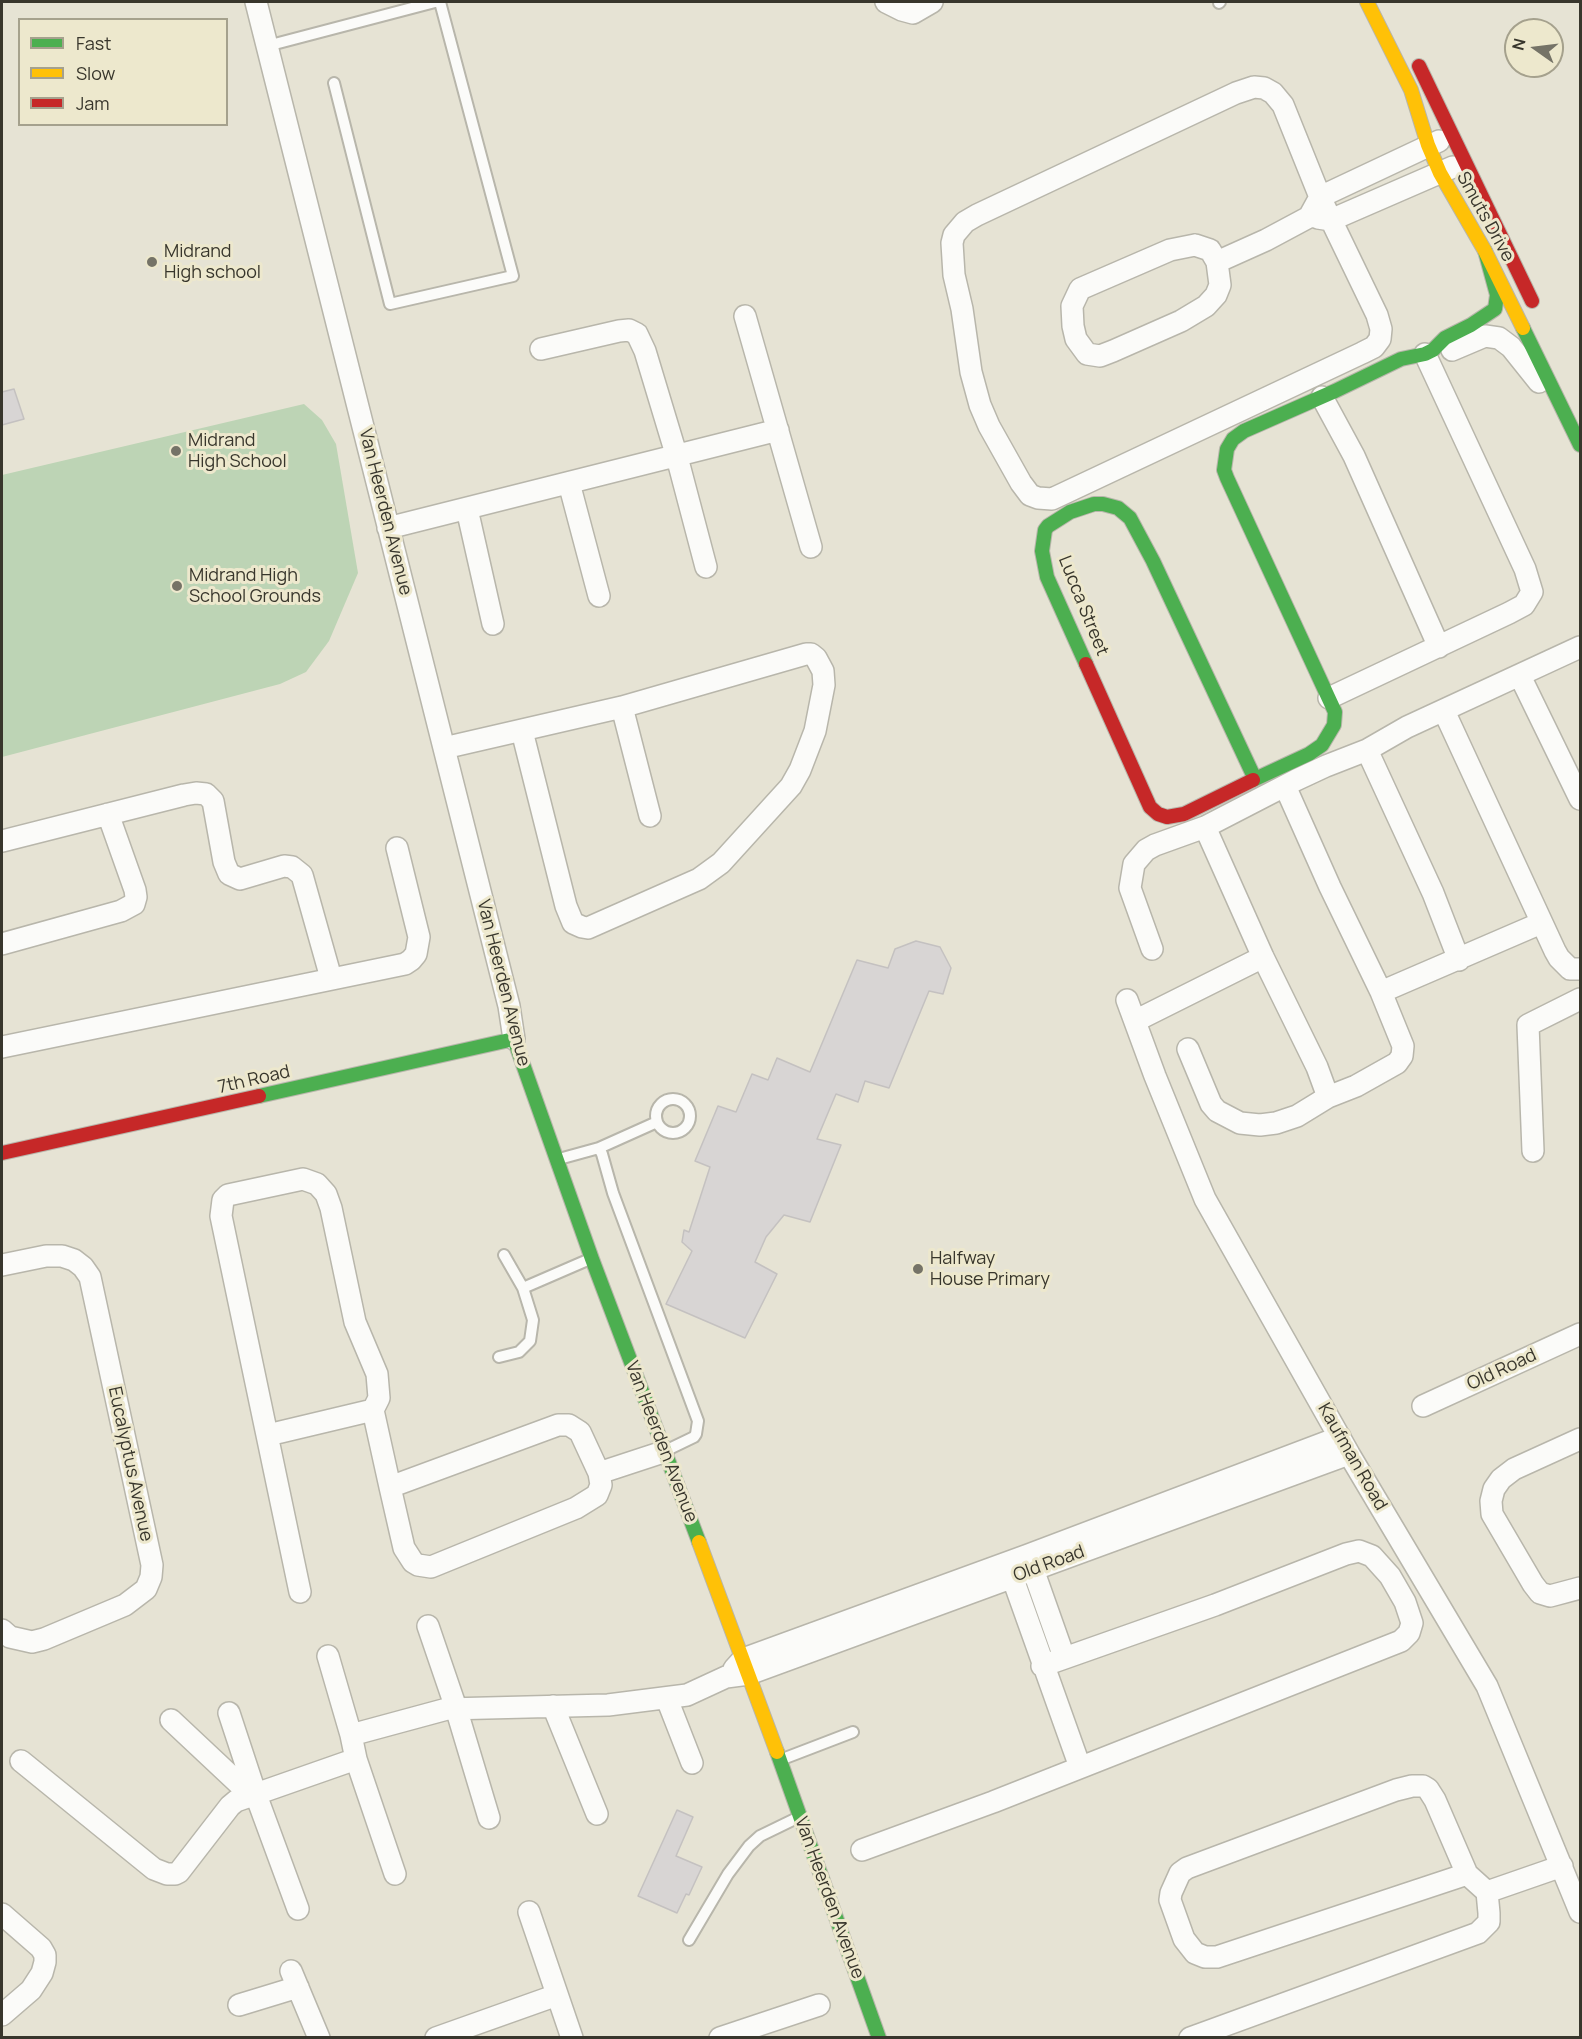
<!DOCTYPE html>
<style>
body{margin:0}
#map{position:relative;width:1582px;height:2039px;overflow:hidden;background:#e6e3d4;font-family:Manrope,sans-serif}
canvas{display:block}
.frame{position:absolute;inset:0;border:3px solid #38362c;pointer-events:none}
.legend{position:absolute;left:18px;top:18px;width:210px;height:108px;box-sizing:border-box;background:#ede8cd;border:2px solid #a5a18d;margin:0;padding:8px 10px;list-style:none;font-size:18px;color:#38362c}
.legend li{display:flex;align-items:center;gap:12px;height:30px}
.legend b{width:30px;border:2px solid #a5a18d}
.north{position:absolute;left:1504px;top:18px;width:60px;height:60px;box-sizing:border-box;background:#ede8cd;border:2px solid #a5a18d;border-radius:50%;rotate:284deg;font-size:16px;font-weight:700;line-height:24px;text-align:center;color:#38362c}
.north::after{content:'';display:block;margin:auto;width:21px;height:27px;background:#757367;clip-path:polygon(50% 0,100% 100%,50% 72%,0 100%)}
</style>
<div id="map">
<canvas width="1582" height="2039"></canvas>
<div class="frame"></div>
<ul class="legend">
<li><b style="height:8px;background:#4caf50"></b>Fast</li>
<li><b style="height:8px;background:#ffc107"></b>Slow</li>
<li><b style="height:8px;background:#c62828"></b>Jam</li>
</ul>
<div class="north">N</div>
</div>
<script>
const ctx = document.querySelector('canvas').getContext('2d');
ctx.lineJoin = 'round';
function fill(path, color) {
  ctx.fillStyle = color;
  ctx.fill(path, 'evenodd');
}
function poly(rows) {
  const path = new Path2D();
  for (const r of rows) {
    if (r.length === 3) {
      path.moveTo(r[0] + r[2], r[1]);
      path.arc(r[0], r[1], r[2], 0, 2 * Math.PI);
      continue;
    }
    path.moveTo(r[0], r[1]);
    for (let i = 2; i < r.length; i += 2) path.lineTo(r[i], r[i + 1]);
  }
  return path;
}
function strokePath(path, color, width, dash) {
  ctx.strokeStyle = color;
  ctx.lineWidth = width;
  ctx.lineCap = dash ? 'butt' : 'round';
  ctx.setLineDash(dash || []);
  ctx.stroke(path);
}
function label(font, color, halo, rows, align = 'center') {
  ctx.font = font + ' Manrope,sans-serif';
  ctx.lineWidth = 6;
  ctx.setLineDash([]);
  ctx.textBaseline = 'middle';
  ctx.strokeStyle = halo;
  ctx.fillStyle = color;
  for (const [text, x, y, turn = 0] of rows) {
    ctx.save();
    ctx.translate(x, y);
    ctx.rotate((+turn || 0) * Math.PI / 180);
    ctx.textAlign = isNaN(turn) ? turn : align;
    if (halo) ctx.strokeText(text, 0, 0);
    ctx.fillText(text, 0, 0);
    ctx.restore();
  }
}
fill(poly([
 [304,404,322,420,336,444,358,573,329,641,306,672,280,684,2,757,2,475]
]), '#bdd4b5');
const building = poly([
 [14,389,24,419,2,425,2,392,14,389],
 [916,941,940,947,951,968,943,994,929,991,889,1088,865,1081,858,1102,836,1094,817,1139,841,1145,810,1222,784,1215,766,1237,755,1262,777,1274,745,1338,666,1304,692,1251,682,1242,684,1230,689,1232,710,1167,695,1161,718,1106,736,1112,752,1074,768,1080,777,1058,810,1072,857,960,888,968,895,949,916,941],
 [677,1810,693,1817,676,1856,702,1867,689,1895,686,1894,677,1913,638,1896,677,1810]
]);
fill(building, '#d8d5d4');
strokePath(building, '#c4c1c0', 1.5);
const lane = poly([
 [1219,3,1220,2],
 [267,46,435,2],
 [334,83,390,304,513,276,440,2],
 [673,1116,17],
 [599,1148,657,1122],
 [559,1159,599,1148,602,1154,613,1193,698,1421,696,1434,694,1437,665,1451],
 [504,1255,523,1288,590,1259],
 [499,1357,519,1352,530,1341,533,1320,523,1288],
 [780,1760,853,1732],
 [689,1940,728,1874,749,1846,760,1836,797,1818]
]);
const street = poly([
 [256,2,509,1006,514,1039],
 [886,2,902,10,913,13,932,2],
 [1254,87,1264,88,1273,93,1283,105,1320,197,1377,315,1381,329,1380,339,1374,347,1362,353,1052,499,1038,498,1030,495,1021,483,989,426,980,405,971,372,962,309,954,275,952,243,954,235,965,222,977,215,1236,93,1254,87],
 [1318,218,1331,220,1453,167],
 [1195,245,1210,250,1217,262,1220,285,1216,295,1206,306,1181,321,1113,351,1100,356,1087,354,1076,339,1073,326,1072,306,1080,289,1170,250,1195,245],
 [1217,262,1266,240,1309,217,1320,197,1439,141],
 [745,316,811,547],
 [541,349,619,331,629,330,637,334,645,351,677,457,706,567],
 [1452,350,1485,336,1499,338,1511,347,1539,382],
 [1322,397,1354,456,1439,647],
 [569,483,599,596],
 [467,509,493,624],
 [388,528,778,430],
 [1520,676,1580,799],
 [1329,698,1509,613,1524,605,1532,592,1525,569,1425,354],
 [622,707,650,816],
 [1444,711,1555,951,1559,958,1570,969,1580,969],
 [444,748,622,707,806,654,811,654,816,658,823,671,824,685,815,731,800,770,791,786,721,863,699,879,588,928,582,927,573,923,566,906,522,731],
 [1367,750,1433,893,1459,960],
 [1285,786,1330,887,1381,992,1403,1046,1402,1056,1397,1063,1356,1086,1328,1097],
 [1205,827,1296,780,1326,766,1367,750,1407,727,1580,647],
 [2,841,184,795,196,793,206,794,213,801,224,862,229,874,240,879,284,866,292,867,302,875,331,978],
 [2,944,121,911,134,904,136,897,135,890,108,814],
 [1152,949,1130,888,1134,864,1146,850,1155,845,1205,827,1263,957,1317,1067,1328,1097,1297,1116,1276,1123,1260,1125,1240,1123,1217,1111,1211,1104,1188,1049],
 [1381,992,1541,923],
 [1127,1000,1155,1076,1205,1199,1349,1454,1487,1686,1580,1912],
 [1135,1021,1263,957],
 [2,1047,405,964,411,960,416,954,419,937,397,848],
 [1533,1151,1528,1025,1580,999],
 [2,1265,46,1256,62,1256,74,1260,83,1267,90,1277,152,1565,151,1577,146,1589,125,1605,44,1639,32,1642,10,1637,2,1630],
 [1423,1406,1580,1334],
 [268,1435,373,1410],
 [1580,1439,1514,1469,1501,1479,1494,1489,1491,1501,1492,1514,1533,1584,1540,1593,1550,1596,1580,1588],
 [599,1473,663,1452],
 [1029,1558,1064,1657],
 [1008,1565,1080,1767],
 [300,1592,221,1216,223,1200,228,1195,303,1179,317,1184,326,1194,331,1208,355,1322,377,1374,379,1398,373,1410,390,1487,404,1548,413,1562,418,1565,431,1567,576,1508,597,1495,601,1485,599,1473,580,1432,569,1425,558,1425,390,1487],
 [428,1626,456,1708,489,1818],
 [328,1656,351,1735,356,1759,395,1874],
 [734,1669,743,1659,1028,1555,1340,1437],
 [667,1699,692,1763],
 [553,1706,597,1814],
 [229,1713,256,1795,298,1909],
 [171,1720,252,1796],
 [351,1735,447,1709,608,1705,687,1695,726,1677,749,1674,1349,1454],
 [21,1761,154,1869,167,1874,175,1874,179,1872,230,1806,236,1801,356,1759],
 [862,1850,993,1802,1401,1641,1409,1633,1412,1623,1405,1602,1390,1576,1372,1556,1359,1551,1346,1554,1215,1605,1042,1666],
 [1487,1892,1562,1866],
 [529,1912,572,2038],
 [2,1914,41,1948,45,1955,45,1962,42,1973,31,1990,2,2015],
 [291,1971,319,2038],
 [239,2005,298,1987],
 [436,2038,557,1995],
 [720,2038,819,2005],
 [1190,2038,1478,1933,1489,1922,1489,1913,1487,1892,1467,1874,1435,1800,1428,1789,1423,1786,1412,1786,1396,1790,1187,1868,1180,1873,1171,1893,1170,1900,1184,1939,1195,1953,1205,1957,1217,1957,1467,1874]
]);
const fast = poly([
 [1523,328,1580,445],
 [1086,664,1047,577,1042,551,1045,530,1048,526,1070,512,1094,504,1103,504,1118,508,1130,518,1153,561,1255,779],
 [1253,780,1309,754,1322,745,1334,725,1335,712,1227,478,1224,470,1227,449,1233,439,1244,431,1335,391,1401,359,1425,354,1433,350,1445,338,1471,325,1495,309,1497,295,1485,251],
 [259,1096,514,1039,592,1259,699,1542],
 [777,1752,879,2038]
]);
const slow = poly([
 [1367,2,1411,90,1428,145,1440,173,1485,251,1523,328],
 [699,1542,777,1752]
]);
const jam = poly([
 [1419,66,1532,301],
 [1086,664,1150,807,1158,814,1167,817,1184,814,1253,780],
 [2,1153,259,1096]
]);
strokePath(lane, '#b8b6ab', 14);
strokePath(street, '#b8b6ab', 24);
strokePath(fast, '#b8b6ab', 16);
strokePath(slow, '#b8b6ab', 16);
strokePath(jam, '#b8b6ab', 16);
strokePath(lane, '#fbfbf9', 10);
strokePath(street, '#fbfbf9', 21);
strokePath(fast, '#4caf50', 14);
strokePath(slow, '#ffc107', 14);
strokePath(jam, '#c62828', 14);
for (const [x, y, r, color] of [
 [152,262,6,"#757367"],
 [176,451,6,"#757367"],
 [177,586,6,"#757367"],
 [918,1269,6,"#757367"]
]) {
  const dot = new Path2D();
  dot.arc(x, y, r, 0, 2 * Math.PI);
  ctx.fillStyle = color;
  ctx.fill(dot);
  strokePath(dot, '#ede8cd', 2);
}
label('18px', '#38362c', '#ede8cd', [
 ["Smuts Drive",1485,217,61],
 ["Van Heerden Avenue",385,512,76],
 ["Lucca Street",1083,606,68],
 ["Van Heerden Avenue",503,983,76],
 ["7th Road",254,1080,-13],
 ["Old Road",1502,1370,-25],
 ["Van Heerden Avenue",661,1442,69],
 ["Kaufman Road",1352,1457,60],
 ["Eucalyptus Avenue",130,1464,78],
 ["Old Road",1049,1564,-20],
 ["Van Heerden Avenue",829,1898,70]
]);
label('18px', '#38362c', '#ede8cd', [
 ["Midrand",164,252],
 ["High school",164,273],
 ["Midrand",188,441],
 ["High School",188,462],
 ["Midrand High",189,576],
 ["School Grounds",189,597],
 ["Halfway",930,1259],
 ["House Primary",930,1280]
], 'left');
</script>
